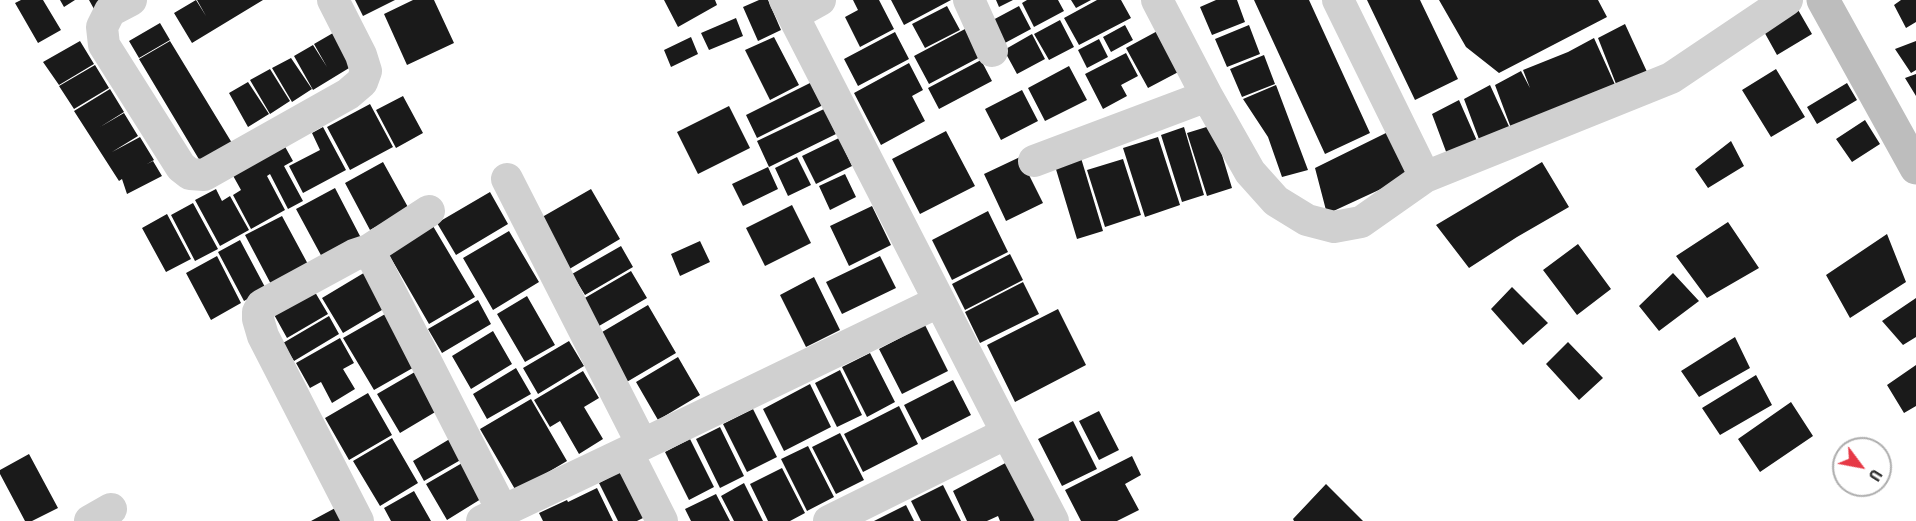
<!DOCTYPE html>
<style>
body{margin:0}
#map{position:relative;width:1916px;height:521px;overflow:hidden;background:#fff;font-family:"Asap Condensed",sans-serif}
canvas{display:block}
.north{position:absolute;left:1832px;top:437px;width:60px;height:60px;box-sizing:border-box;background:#fff;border:2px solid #adadad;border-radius:50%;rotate:122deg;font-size:16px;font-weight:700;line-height:24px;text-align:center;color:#333}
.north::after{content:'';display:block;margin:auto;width:21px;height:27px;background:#e63946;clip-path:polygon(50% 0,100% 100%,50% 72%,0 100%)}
</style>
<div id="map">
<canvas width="1916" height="521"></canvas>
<div class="north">U</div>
</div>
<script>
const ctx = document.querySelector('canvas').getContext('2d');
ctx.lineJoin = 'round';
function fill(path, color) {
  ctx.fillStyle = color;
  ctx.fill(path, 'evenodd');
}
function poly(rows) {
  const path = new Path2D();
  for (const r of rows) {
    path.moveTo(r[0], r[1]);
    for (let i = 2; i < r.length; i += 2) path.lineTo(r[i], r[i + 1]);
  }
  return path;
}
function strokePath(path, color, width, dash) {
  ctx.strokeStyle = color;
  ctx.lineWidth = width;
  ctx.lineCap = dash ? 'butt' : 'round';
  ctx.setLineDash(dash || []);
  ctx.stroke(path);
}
fill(poly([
 [21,0,43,0,61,30,38,43,15,3],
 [60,0,75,0,64,7],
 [89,0,109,0,94,9],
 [196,0,206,16,197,0,263,0,192,43,174,13],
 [355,0,395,0,363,16],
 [413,0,434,0,454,43,407,65,384,14],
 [664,0,715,0,717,5,678,27],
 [759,0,768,0,781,30,758,41,743,7],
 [853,0,879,0,894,29,860,47,845,17,858,10],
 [891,0,951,0,904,25],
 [996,0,1013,0,999,7],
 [1027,0,1058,0,1064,11,1034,27,1022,3],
 [1071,0,1091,0,1076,8],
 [1097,0,1121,0,1131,18,1079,45,1064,18],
 [1216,0,1237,0,1245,22,1212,35,1200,7],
 [1254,0,1309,0,1370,133,1325,154],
 [1367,0,1420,0,1458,79,1415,100],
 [1439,0,1598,0,1607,17,1499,73,1466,47],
 [1901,0,1916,0,1916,22,1906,28,1894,5],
 [947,6,960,30,925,48,912,24],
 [1019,6,1031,29,1003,44,991,21],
 [1797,8,1812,34,1777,55,1762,28],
 [736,18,743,36,709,50,701,33],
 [1060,20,1074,47,1049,60,1034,34],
 [160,23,170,40,139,58,129,41],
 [1625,24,1648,74,1618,89,1598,38],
 [1125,25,1133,40,1111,52,1103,37],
 [1249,25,1260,54,1227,67,1215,39],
 [1163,28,1184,69,1148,88,1126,48],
 [965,29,980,57,929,84,914,56],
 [895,32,909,59,858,86,844,59],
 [333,33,354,65,313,90,294,56,313,45,327,67,314,44],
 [1032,34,1045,59,1017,74,1004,50],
 [691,37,698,54,671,67,664,50],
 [774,37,799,85,770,100,745,50],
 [1594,38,1617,89,1514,136,1495,85,1521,71,1530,88,1523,70,1568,52],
 [1099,39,1108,57,1087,68,1078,50],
 [80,41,94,64,59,85,43,62],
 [170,41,232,143,200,161,139,59],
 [1916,41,1916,70,1911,73,1895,49],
 [1126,53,1138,76,1121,85,1127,96,1103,109,1085,74],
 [1264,55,1275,84,1242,97,1230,69],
 [291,58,312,89,292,102,272,68],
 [981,60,992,81,939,109,928,88],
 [909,63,923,90,912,96,925,121,881,145,854,93],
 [95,65,109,88,74,109,59,86],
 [1069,66,1087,100,1045,121,1028,88],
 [270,69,290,101,270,114,250,80],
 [1776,69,1805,117,1771,137,1742,90],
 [1916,74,1916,96,1905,78],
 [814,81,825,104,757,138,746,115],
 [248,82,269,114,248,127,229,93],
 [1847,83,1857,100,1817,124,1807,107],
 [1276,85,1308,170,1282,177,1268,137,1243,99],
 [1490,85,1513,135,1483,150,1464,99],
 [110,89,124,112,100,127,124,113,138,136,112,152,140,137,154,160,147,164,153,161,162,176,127,194,122,179,119,181,74,111],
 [1022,90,1038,121,1001,140,985,109],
 [403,96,423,133,396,148,376,110],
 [1459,100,1481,150,1451,165,1432,114],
 [370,104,393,147,350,170,327,127],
 [729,106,750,148,698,174,677,132],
 [824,109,836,134,769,167,757,141],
 [1865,120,1880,144,1852,162,1836,139],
 [1213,125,1232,188,1207,196,1187,133],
 [323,127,346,170,303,193,289,166,320,150,312,133],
 [1184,127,1204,195,1182,202,1161,135],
 [946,131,975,186,920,214,892,159],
 [1390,131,1407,177,1327,214,1315,168],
 [1158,137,1180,205,1145,217,1123,148],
 [839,138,852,166,816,184,802,156],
 [1731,141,1744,166,1708,188,1695,169],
 [283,143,293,161,284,166,303,201,288,209,270,174,267,176,285,210,251,229,233,195,241,190,231,172],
 [797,157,811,185,788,196,775,168],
 [1020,157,1043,203,1006,221,984,174],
 [1081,158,1103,231,1077,239,1055,166],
 [1123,159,1141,215,1105,227,1087,170],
 [383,162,409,209,370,230,345,183],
 [1542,162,1569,207,1517,237,1469,268,1436,225],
 [768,167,778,189,743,206,732,184],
 [845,174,856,197,830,210,819,186],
 [335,188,361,238,323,259,296,209],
 [216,189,222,201,230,196,249,230,220,246,195,200],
 [591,189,620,239,566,271,537,220],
 [490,192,508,224,456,255,437,223],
 [193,203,218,249,195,261,171,215],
 [792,205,811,243,765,266,746,228],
 [872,206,891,245,849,266,830,226],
 [988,211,1008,252,952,280,932,240],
 [167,214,191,259,166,272,142,228],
 [282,216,310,268,273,288,245,235],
 [1728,222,1759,268,1707,298,1676,256],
 [433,226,475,297,429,324,388,253],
 [509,231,539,282,493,310,463,258],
 [1887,234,1906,282,1850,318,1826,275],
 [240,240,266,289,244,301,218,252],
 [700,241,710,262,680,276,671,254],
 [1578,244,1611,289,1577,315,1543,270],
 [621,246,633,267,585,295,572,274],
 [1010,254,1023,280,965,310,952,284],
 [217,256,241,303,211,320,186,273],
 [880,256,896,288,842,314,826,282],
 [367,271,387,307,343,333,322,298],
 [631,271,647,298,599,326,583,299],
 [1673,273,1699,301,1659,331,1639,306],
 [814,277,840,330,806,347,780,295],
 [1023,282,1039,314,980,343,965,312],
 [312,287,328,314,287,338,272,311],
 [1512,287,1548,323,1523,345,1491,309],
 [527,296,555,345,525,362,497,314],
 [1916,298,1916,337,1903,345,1882,321],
 [478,300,491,324,442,353,428,329],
 [648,305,676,353,625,383,597,335],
 [1058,309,1086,365,1015,402,987,345],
 [387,313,418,365,374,390,343,338],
 [329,316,339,334,294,361,283,343],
 [925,325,948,371,902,394,879,349],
 [493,331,512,364,471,389,452,356],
 [1735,337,1750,368,1699,397,1681,371],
 [340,338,354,363,343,369,355,389,332,403,321,382,310,388,296,363],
 [569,341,584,366,538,394,523,368],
 [1568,342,1603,378,1579,400,1546,364],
 [870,353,895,402,867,417,842,367],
 [678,357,700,395,658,420,636,382],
 [1916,365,1916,406,1904,413,1887,385],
 [516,368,531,394,487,419,473,394],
 [420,369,442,408,400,433,377,394],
 [840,370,862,415,837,427,815,383],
 [583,371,599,398,584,407,603,439,579,454,560,421,550,427,534,400],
 [1756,375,1772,405,1720,435,1702,408],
 [953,380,971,415,922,440,904,405],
 [810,384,831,427,784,451,763,409],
 [368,393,392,435,349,460,325,418],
 [531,399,567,461,516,491,480,429],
 [1791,402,1813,436,1760,472,1738,439],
 [899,406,918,444,863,472,844,434],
 [753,409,777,457,747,472,723,424],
 [1099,411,1119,450,1099,460,1079,421],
 [1073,421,1097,469,1062,486,1038,439],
 [720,427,744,476,720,488,696,439],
 [840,433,864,480,836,494,812,447],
 [453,437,464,458,424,481,413,461],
 [392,438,418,483,380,506,353,461],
 [690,439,714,487,689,500,665,452],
 [808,446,834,497,807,511,781,459],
 [29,454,58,508,32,521,25,521,0,474,0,470],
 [1132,456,1141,475,1125,484,1139,510,1117,521,1081,521,1065,490],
 [469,459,489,494,447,520,426,484],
 [1011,460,1040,518,1033,521,1000,521,998,516,987,521,967,521,953,491],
 [782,468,805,513,790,521,768,521,750,484],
 [622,471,645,517,637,521,618,521,599,483],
 [744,483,763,521,734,521,721,496],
 [1326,484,1363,521,1294,521,1293,519],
 [943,485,961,521,921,521,911,501],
 [597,488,613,521,543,521,539,513,567,500,568,502],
 [414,491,431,521,391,521,384,508],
 [716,494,730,521,691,521,685,509],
 [906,505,914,521,874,521],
 [339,506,346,521,311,521]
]), '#1a1a1a');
strokePath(poly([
 [131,0,110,11,102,27,104,45,181,167,190,174,204,175,348,94,362,82,366,71,361,55,333,0],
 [785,0,1007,433],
 [969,0,992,51],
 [1157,0,1207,96,1250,172,1276,201,1307,220,1334,227,1361,222,1425,177,1671,78,1787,0],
 [1338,0,1425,177],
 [793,15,820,0],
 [1034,161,1207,96],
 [507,179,642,444],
 [369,250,429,211],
 [90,521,111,509],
 [358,521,263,336,258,319,258,312,262,305,354,255,369,250,502,510],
 [482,521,627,452],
 [662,521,627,452,938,302],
 [829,521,1007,433,1053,521]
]), '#d0d0d0', 32);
strokePath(poly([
 [1823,0,1916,168]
]), '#bdbdbd', 33);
</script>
